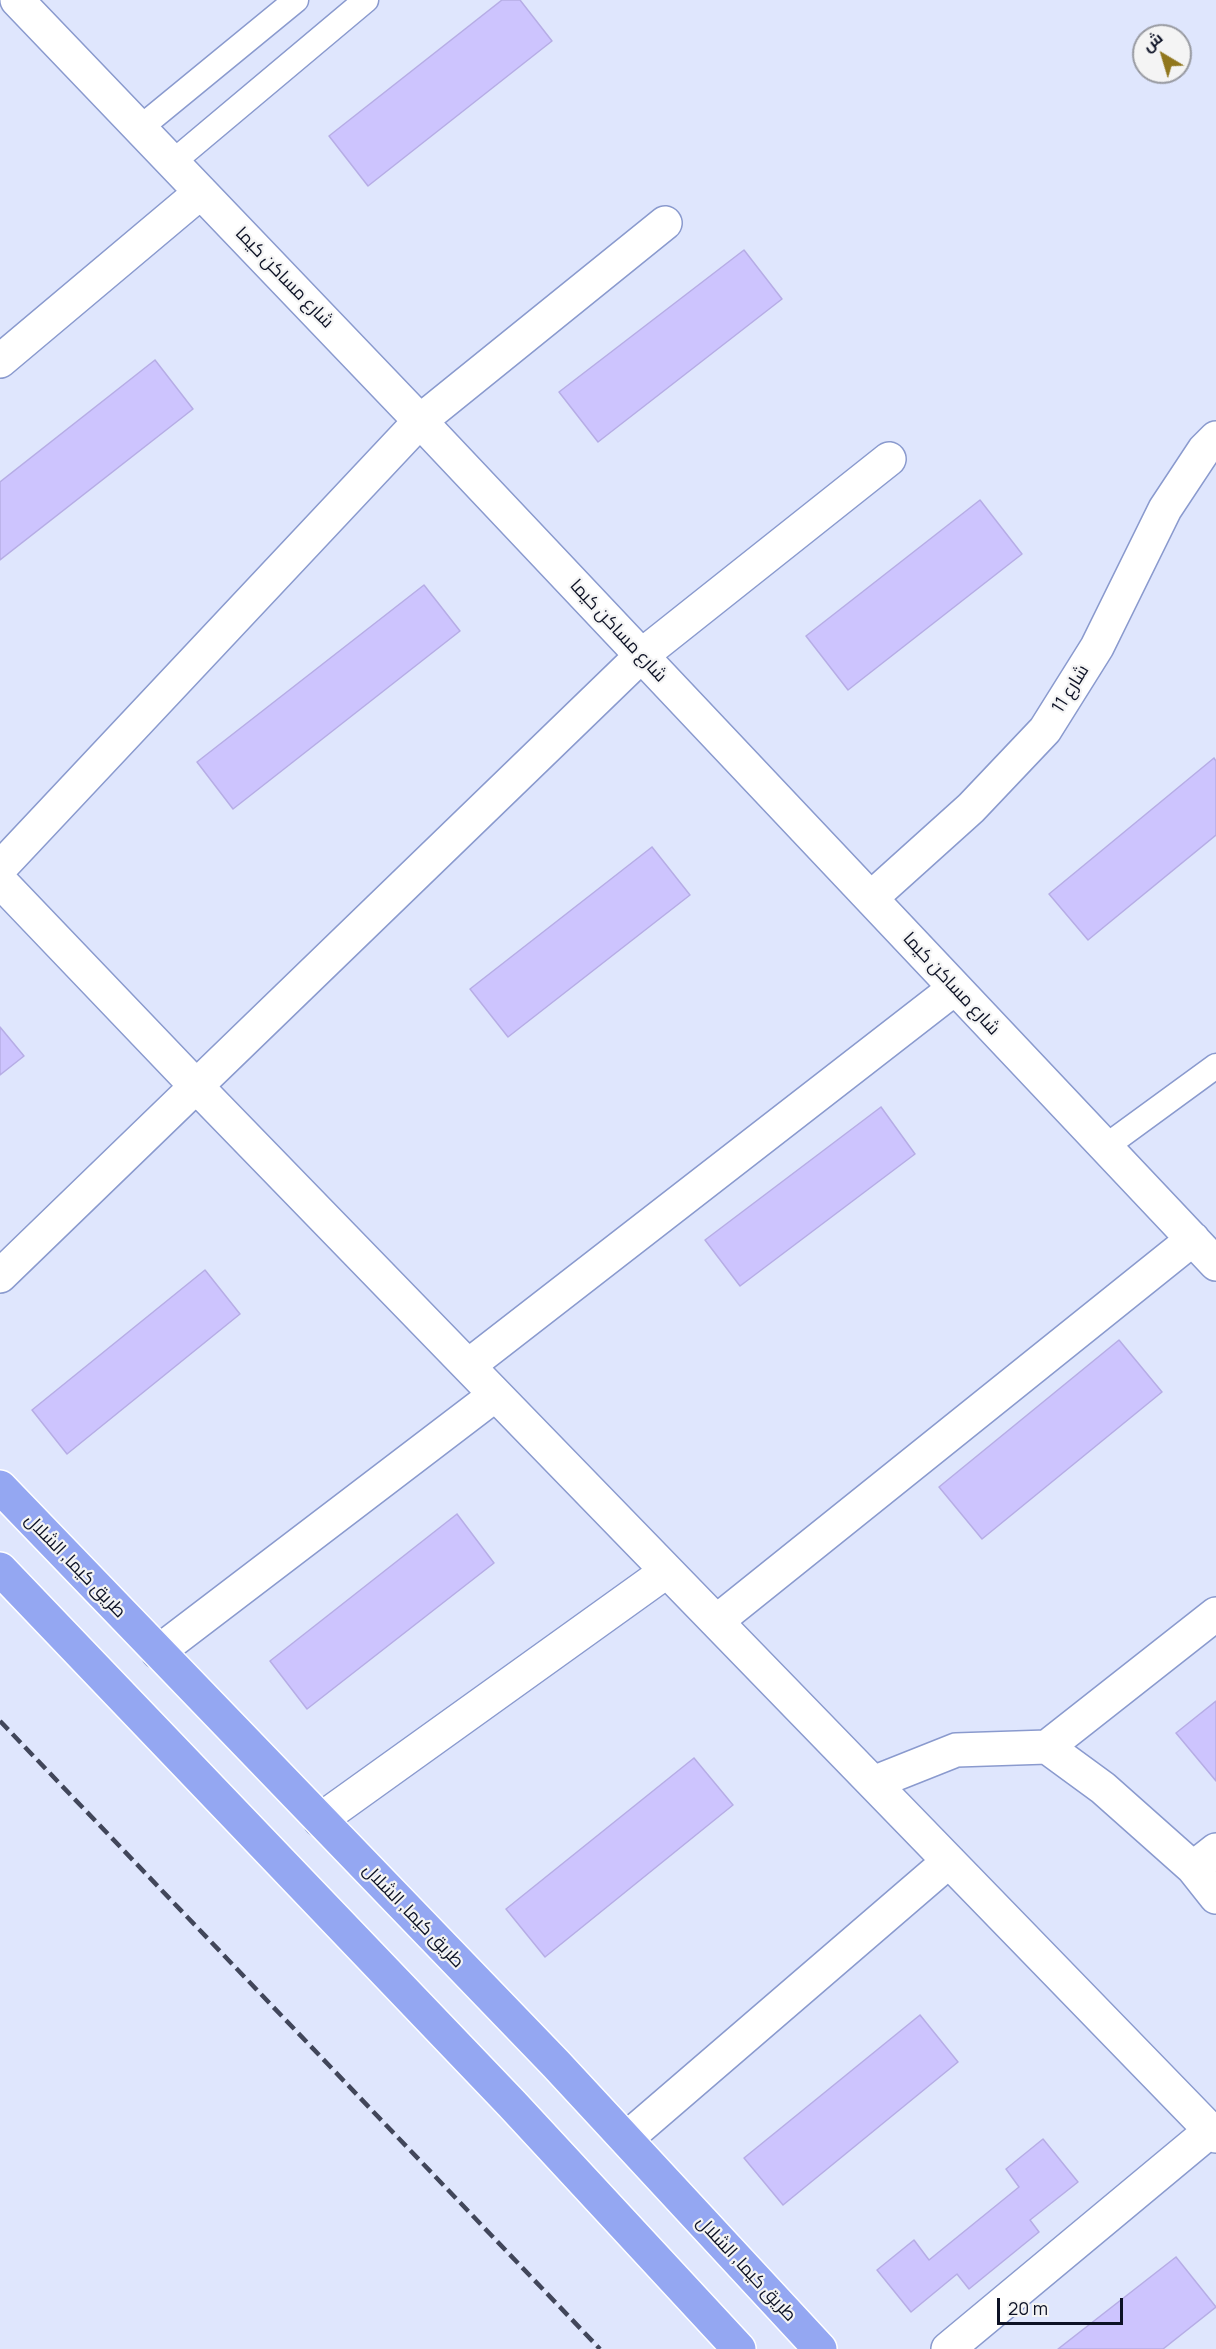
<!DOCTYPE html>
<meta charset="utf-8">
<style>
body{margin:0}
#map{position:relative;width:1216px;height:2349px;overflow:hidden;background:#dfe6fd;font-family:Manrope,Cairo,sans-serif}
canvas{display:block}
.north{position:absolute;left:1132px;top:24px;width:60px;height:60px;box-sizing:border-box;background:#f4f4f4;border:2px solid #989aa1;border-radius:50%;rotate:322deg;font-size:16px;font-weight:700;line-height:24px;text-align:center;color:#0d1225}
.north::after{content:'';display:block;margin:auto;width:21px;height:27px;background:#91771d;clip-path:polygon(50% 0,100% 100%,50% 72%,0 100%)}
.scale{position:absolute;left:997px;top:2298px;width:126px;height:27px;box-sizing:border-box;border:3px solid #0d1225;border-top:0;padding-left:8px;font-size:18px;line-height:21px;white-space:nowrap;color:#0d1225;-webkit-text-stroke:4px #f4f4f4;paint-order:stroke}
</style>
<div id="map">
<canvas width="1216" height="2349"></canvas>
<div class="north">ش</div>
<div class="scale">20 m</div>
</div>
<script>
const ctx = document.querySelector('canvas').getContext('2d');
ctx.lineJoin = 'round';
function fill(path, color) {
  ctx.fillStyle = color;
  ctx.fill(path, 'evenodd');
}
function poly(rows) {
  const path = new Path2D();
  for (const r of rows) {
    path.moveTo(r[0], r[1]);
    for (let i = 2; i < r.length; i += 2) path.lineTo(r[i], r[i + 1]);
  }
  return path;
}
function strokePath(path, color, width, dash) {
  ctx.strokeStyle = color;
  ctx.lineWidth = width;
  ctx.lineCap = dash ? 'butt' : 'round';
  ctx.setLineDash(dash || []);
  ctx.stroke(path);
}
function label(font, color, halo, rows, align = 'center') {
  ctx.font = font + ' Manrope,Cairo,sans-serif';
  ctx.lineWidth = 4.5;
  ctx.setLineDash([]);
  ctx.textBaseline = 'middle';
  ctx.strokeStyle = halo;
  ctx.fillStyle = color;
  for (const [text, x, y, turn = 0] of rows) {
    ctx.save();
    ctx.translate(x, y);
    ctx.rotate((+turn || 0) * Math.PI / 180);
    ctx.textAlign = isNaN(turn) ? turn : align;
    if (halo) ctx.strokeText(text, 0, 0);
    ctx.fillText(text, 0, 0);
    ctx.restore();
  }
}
const building = poly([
 [502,0,520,0,552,41,368,186,329,136,502,0],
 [744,250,782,299,598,442,559,392,744,250],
 [155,360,193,409,0,560,0,482,155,360],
 [980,500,1022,554,848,690,806,636,980,500],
 [424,585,460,631,233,809,197,762,424,585],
 [1214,758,1216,761,1216,835,1088,940,1049,894,1214,758],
 [652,847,690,895,508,1037,470,989,652,847],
 [0,1027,24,1056,0,1075,0,1027],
 [881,1107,915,1154,740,1286,705,1240,881,1107],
 [205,1270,240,1314,67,1454,32,1410,205,1270],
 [1119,1340,1162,1392,982,1539,939,1487,1119,1340],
 [457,1514,494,1563,307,1709,270,1661,457,1514],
 [1216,1701,1216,1781,1176,1733,1216,1701],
 [694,1758,733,1805,545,1957,506,1909,694,1758],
 [920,2015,958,2062,783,2205,744,2158,920,2015],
 [1043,2139,1078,2182,1030,2220,1039,2232,969,2289,957,2274,911,2312,877,2270,914,2240,929,2260,1019,2187,1006,2169,1043,2139],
 [1176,2257,1216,2307,1163,2349,1058,2349,1176,2257]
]);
fill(building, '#cdc4fe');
strokePath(building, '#b6ade5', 1.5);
const service = poly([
 [140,128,296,0],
 [173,162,366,0],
 [1105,1147,1216,1066]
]);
const minor = poly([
 [17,0,420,421,1216,1264],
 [0,361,201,192],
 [0,868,420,421,665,223],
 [0,881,196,1086,1216,2136],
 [871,898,971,808,1045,730,1097,647,1165,509,1204,450,1216,438],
 [0,1276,641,656,889,459],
 [468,1366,955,988],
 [717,1621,1193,1239],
 [158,1652,495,1395],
 [1047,1747,1216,1614],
 [873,1783,956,1750,1047,1747,1103,1788,1193,1868,1216,1897],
 [320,1820,667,1571],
 [1193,1868,1216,1850],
 [626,2139,949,1861],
 [948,2349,1210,2131]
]);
const trunk = poly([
 [0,1487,556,2064,820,2349],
 [0,1569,512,2104,739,2349]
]);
strokePath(service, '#8a9ace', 27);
strokePath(minor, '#8a9ace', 36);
strokePath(trunk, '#fff', 36);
strokePath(service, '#fff', 24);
strokePath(minor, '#fff', 33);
strokePath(trunk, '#94a7f2', 33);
strokePath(poly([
 [0,1721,600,2349]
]), '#41465a', 4.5, [12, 6]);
label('18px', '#0d1225', '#f4f4f4', [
 ["شارع مساكن كيما",284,278,46],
 ["شارع مساكن كيما",618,631,47],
 ["شارع 11",1071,689,-58],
 ["شارع مساكن كيما",951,984,47],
 ["طريق كيما, الشلال",75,1566,46],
 ["طريق كيما, الشلال",413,1916,46],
 ["طريق كيما, الشلال",746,2269,47]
]);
</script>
